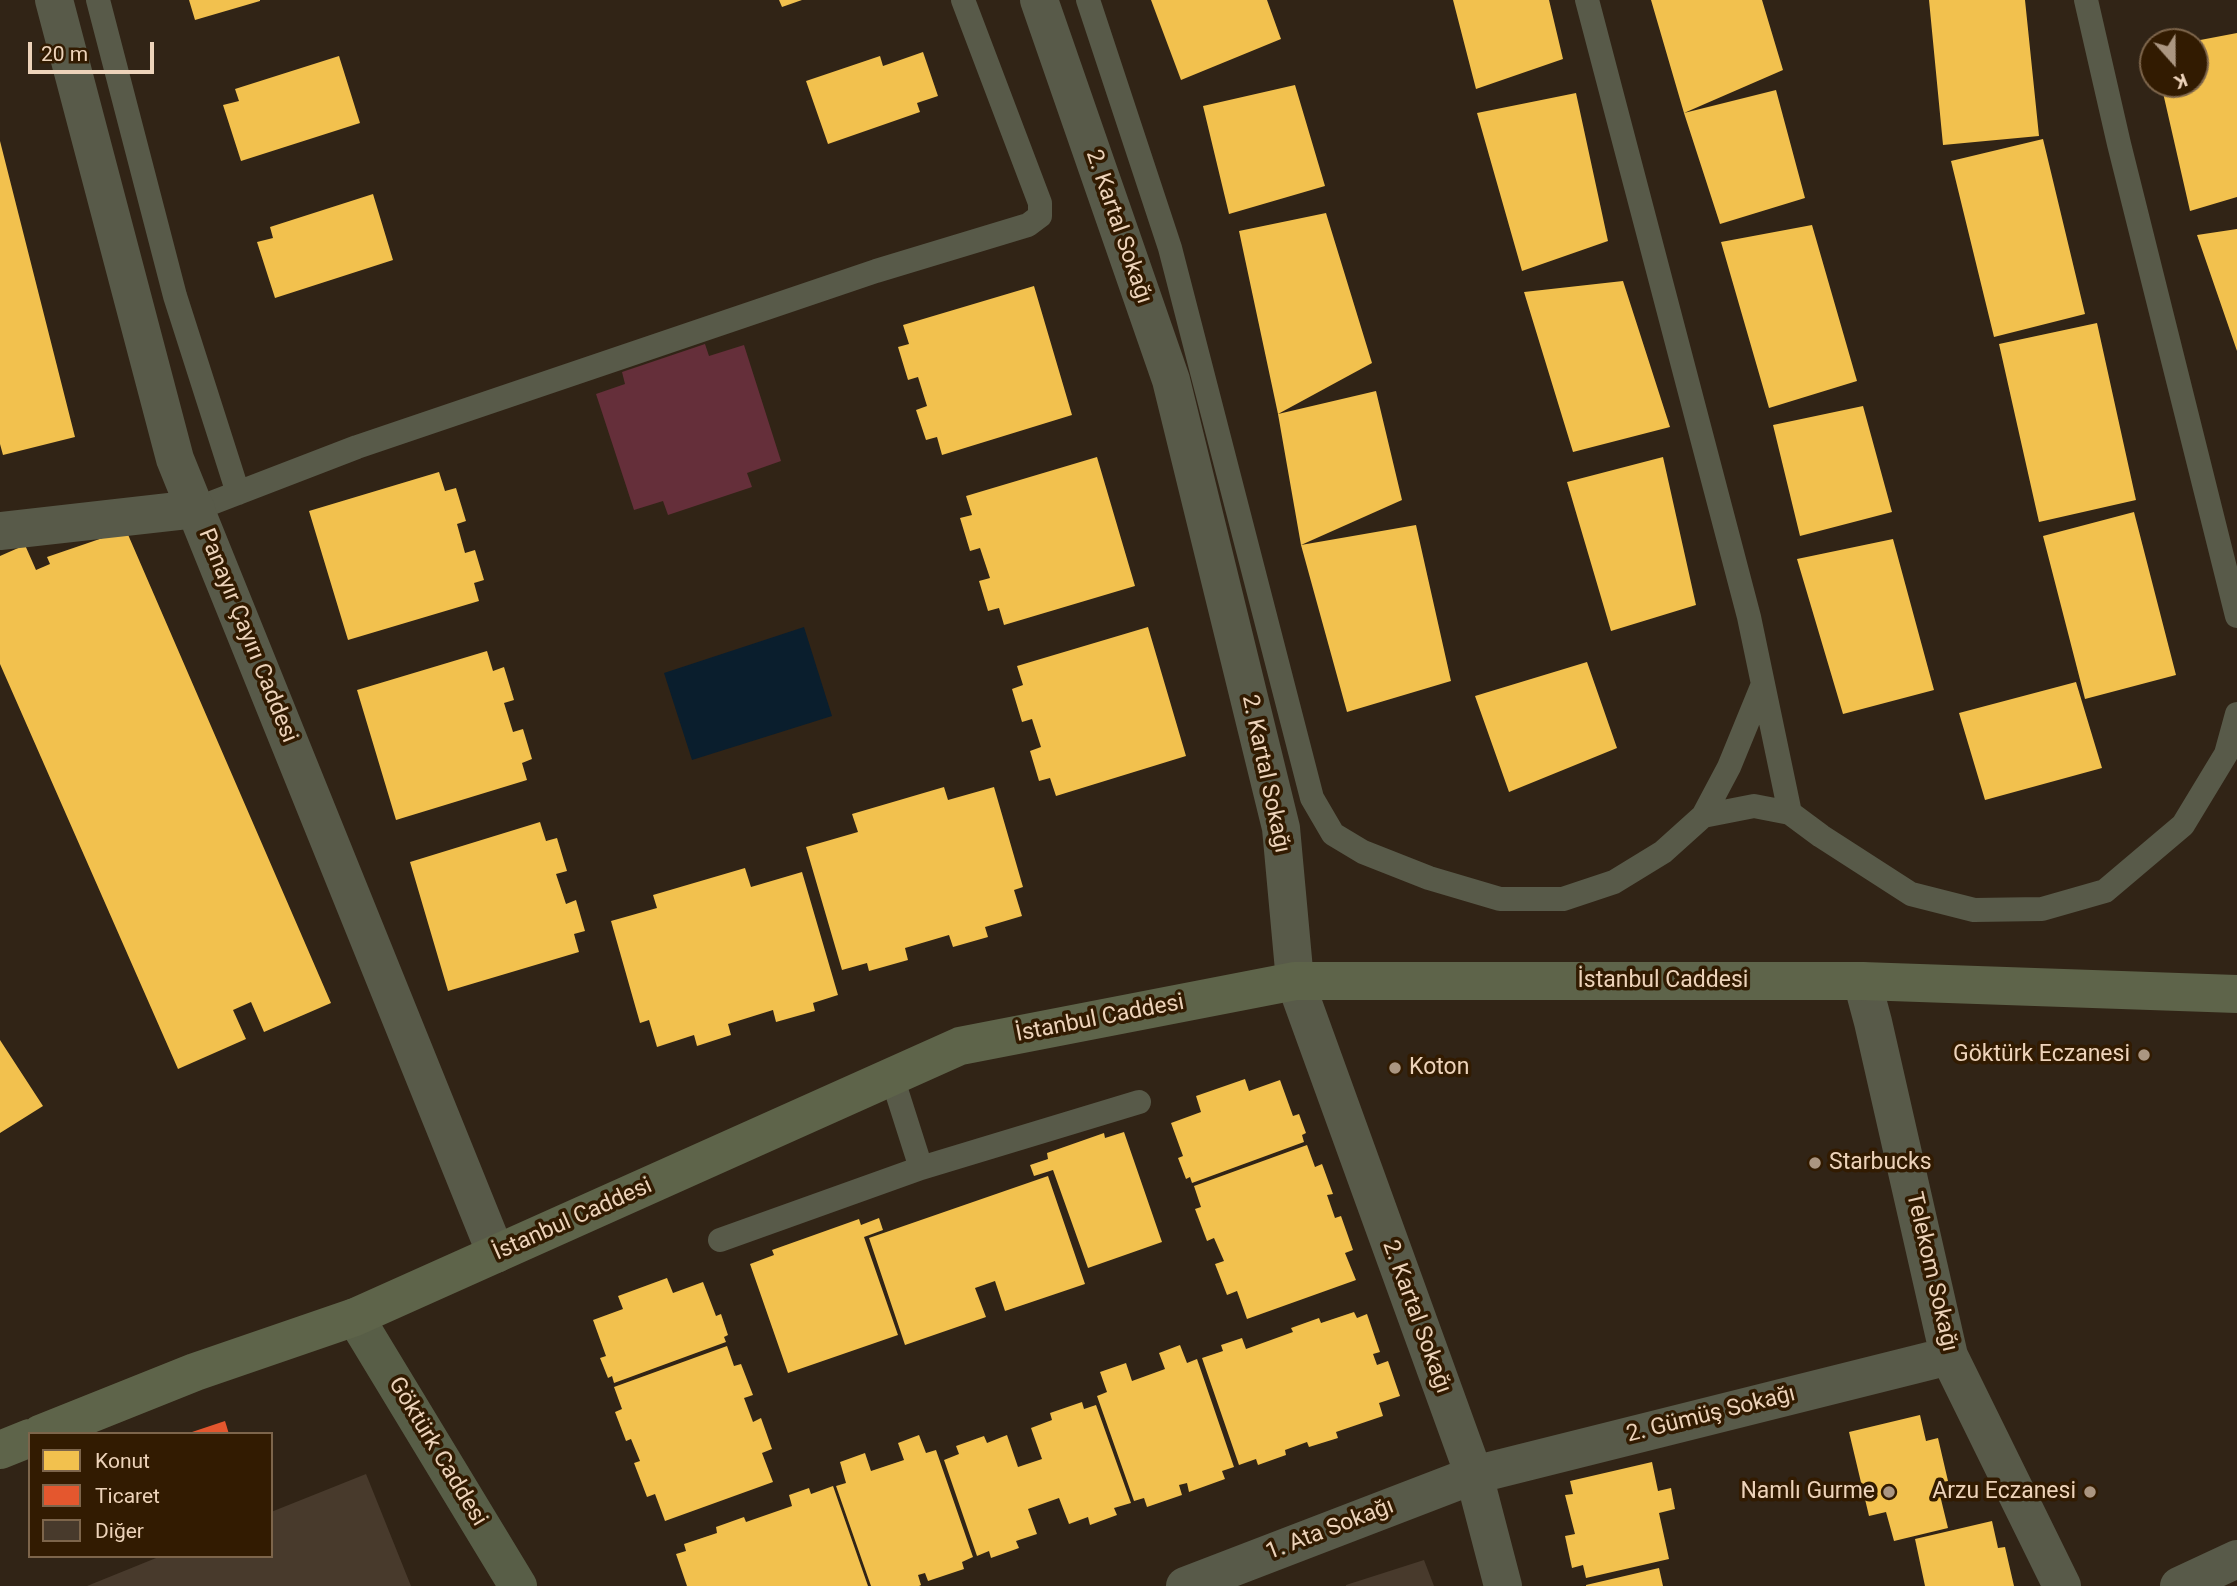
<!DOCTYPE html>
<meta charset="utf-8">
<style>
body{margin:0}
#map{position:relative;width:2237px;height:1586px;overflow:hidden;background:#312416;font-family:Roboto,sans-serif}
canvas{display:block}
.legend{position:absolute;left:28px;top:1432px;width:245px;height:126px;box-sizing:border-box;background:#321b01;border:2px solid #7d654b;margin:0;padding:9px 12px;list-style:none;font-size:21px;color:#edd3ba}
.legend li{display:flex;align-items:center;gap:14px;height:35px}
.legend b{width:35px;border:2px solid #7d654b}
.north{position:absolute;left:2139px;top:28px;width:70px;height:70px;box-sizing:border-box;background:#321b01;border:2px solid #7d654b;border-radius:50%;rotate:159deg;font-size:19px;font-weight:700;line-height:28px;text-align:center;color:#edd3ba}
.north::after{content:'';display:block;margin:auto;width:24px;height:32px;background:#ab9681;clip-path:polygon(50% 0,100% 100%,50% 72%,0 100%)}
.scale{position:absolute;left:28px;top:42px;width:126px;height:32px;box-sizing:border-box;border:4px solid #edd3ba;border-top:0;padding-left:9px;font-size:21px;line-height:24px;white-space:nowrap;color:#edd3ba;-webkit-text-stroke:5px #321b01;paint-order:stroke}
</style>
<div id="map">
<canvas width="2237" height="1586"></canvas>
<ul class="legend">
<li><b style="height:19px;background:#f2c14e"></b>Konut</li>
<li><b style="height:19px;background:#e4572e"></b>Ticaret</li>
<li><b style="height:19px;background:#483a2c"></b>Diğer</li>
</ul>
<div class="north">K</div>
<div class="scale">20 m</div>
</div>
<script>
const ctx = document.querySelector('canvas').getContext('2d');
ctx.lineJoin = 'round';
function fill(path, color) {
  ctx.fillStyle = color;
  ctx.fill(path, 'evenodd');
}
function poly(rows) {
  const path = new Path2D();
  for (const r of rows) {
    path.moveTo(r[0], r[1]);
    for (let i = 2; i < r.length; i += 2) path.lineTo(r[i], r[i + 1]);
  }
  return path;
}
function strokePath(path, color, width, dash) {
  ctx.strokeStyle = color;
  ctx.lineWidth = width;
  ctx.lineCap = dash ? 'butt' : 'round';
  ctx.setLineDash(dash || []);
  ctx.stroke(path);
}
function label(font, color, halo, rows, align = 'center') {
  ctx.font = font + ' Roboto,sans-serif';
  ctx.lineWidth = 7;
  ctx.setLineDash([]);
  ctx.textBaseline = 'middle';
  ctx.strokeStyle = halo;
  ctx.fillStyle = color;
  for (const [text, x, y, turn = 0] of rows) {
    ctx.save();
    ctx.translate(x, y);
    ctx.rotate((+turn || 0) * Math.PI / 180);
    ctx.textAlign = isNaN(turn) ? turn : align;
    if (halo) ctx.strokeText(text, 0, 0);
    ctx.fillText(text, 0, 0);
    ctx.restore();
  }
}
fill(poly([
 [705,344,709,356,744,345,781,461,747,473,752,487,668,515,663,501,634,510,596,394,625,384,622,372]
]), '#652f3a');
fill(poly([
 [804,627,832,716,692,760,664,673]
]), '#0a1e2d');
fill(poly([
 [189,0,260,0,260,1,195,20],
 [779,0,802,0,782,7],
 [1151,0,1267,0,1281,39,1181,80],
 [1453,0,1549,0,1563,59,1476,89],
 [1651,0,1762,0,1783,70,1684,113,1776,90,1805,198,1720,224,1684,113],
 [1929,0,2025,0,2039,136,1943,145],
 [2237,33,2237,197,2190,211,2161,84,2195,84,2195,41],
 [923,52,938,96,917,103,920,112,828,144,806,81,880,56,883,66],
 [339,56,360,123,241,161,223,105,239,101,235,89],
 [1295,85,1325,186,1229,214,1203,106],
 [1576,93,1608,241,1522,271,1477,113],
 [2043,139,2085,314,1994,337,1951,161],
 [0,141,75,437,3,455,0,444],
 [373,194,393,260,275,298,257,242,273,238,270,227],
 [1326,213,1372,363,1278,414,1376,391,1402,500,1301,545,1416,525,1451,681,1347,712,1301,545,1278,414,1239,231],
 [1812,225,1857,381,1769,408,1721,242],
 [2237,229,2237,351,2197,235],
 [1623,281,1670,427,1573,452,1524,292],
 [1034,286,1072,415,942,455,937,437,926,440,916,410,927,406,918,377,908,380,898,347,909,344,903,325],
 [2097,323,2136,500,2039,522,1999,344],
 [1863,406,1892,512,1800,536,1773,425],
 [1097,457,1135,586,1004,625,999,608,988,611,979,581,990,578,980,548,970,551,960,518,972,515,966,496],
 [1663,457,1696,605,1611,631,1567,482],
 [439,472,445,491,456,488,466,521,457,524,465,553,475,550,484,580,474,583,479,601,348,640,309,511],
 [2134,512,2176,675,2085,699,2043,536],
 [126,530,331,1003,264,1032,251,1002,233,1010,246,1039,178,1069,0,664,0,556,25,545,36,570,50,564,47,557],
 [1893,539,1934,690,1843,714,1797,559],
 [1148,627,1186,756,1056,796,1050,778,1039,781,1030,751,1041,747,1032,719,1022,722,1012,689,1023,685,1017,666],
 [487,651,493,671,504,667,514,700,504,703,513,732,523,729,532,759,522,763,527,780,396,820,357,690],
 [1587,662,1617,748,1509,792,1475,696],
 [2076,682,2102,768,1985,800,1959,713],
 [944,787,948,800,994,787,1023,887,1014,890,1022,916,985,927,988,937,953,947,949,935,905,948,908,960,869,971,867,963,842,970,806,847,858,832,852,814],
 [540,822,546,841,557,838,567,871,556,874,566,904,576,900,585,931,574,934,579,952,448,991,410,862],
 [745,868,751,887,802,872,838,995,813,1003,815,1011,776,1022,773,1010,728,1024,731,1035,697,1046,694,1035,657,1047,649,1020,640,1023,611,921,657,908,653,895],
 [0,1040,43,1106,0,1133],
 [1245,1079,1249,1091,1280,1080,1293,1116,1299,1114,1306,1133,1302,1135,1304,1142,1192,1183,1190,1177,1186,1179,1178,1158,1183,1156,1171,1123,1201,1112,1196,1096],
 [1124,1132,1162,1242,1088,1268,1053,1170,1034,1176,1030,1165,1048,1159,1047,1153,1104,1133,1105,1138],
 [1307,1145,1315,1167,1322,1164,1333,1194,1327,1195,1335,1218,1341,1216,1353,1250,1345,1253,1356,1280,1247,1319,1237,1291,1227,1295,1215,1264,1224,1261,1214,1238,1207,1241,1195,1209,1201,1207,1194,1186],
 [1048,1176,1085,1284,1005,1311,995,1281,975,1288,986,1317,905,1345,869,1238],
 [879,1218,883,1230,864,1237,898,1335,788,1373,750,1264,774,1255,772,1250,859,1219,861,1225],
 [667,1278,673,1293,703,1282,716,1316,721,1314,728,1335,724,1337,726,1342,614,1383,612,1376,608,1378,600,1358,606,1356,593,1320,623,1309,618,1296],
 [1354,1312,1357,1318,1367,1314,1380,1352,1373,1354,1377,1365,1388,1361,1400,1396,1379,1403,1383,1416,1336,1432,1338,1438,1309,1447,1307,1442,1285,1450,1286,1455,1258,1465,1256,1459,1239,1465,1202,1358,1223,1351,1221,1345,1242,1338,1246,1349,1293,1332,1291,1328,1319,1318,1321,1323],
 [1180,1345,1187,1363,1197,1359,1234,1467,1222,1471,1225,1479,1189,1492,1187,1483,1179,1485,1182,1495,1147,1507,1144,1498,1134,1501,1097,1396,1107,1392,1100,1372,1126,1363,1132,1381,1165,1369,1159,1353],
 [727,1346,734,1366,741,1364,753,1395,744,1398,753,1422,761,1418,772,1449,762,1453,773,1482,665,1521,655,1494,647,1497,634,1463,640,1461,631,1439,626,1441,615,1412,622,1409,614,1387],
 [1082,1402,1084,1409,1096,1405,1131,1503,1114,1508,1117,1515,1090,1525,1088,1517,1069,1524,1059,1498,1028,1509,1037,1534,1016,1541,1019,1548,991,1558,989,1551,977,1556,944,1460,959,1454,956,1446,984,1436,987,1443,1007,1435,1018,1467,1042,1459,1031,1428,1052,1420,1050,1413],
 [1920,1415,1926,1441,1938,1438,1948,1481,1937,1483,1948,1528,1894,1541,1886,1512,1869,1516,1849,1432],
 [919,1435,926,1453,936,1450,973,1557,962,1562,964,1569,928,1581,925,1573,918,1575,921,1585,919,1586,871,1586,836,1486,846,1483,840,1462,865,1453,871,1471,904,1460,898,1443],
 [1652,1462,1658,1491,1671,1488,1675,1509,1659,1513,1669,1559,1586,1578,1583,1565,1572,1568,1565,1536,1575,1534,1565,1495,1573,1494,1570,1481],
 [833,1486,868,1586,687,1586,676,1554,686,1551,684,1544,717,1533,716,1527,744,1517,746,1522,792,1506,789,1495,809,1488,811,1494],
 [1992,1521,1998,1548,2005,1547,2014,1586,1925,1586,1915,1539],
 [1659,1568,1663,1586,1586,1586,1586,1585]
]), '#f2c14e');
fill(poly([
 [225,1421,229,1434,189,1434,189,1433]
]), '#e4572e');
fill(poly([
 [366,1474,411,1586,87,1586,161,1556,271,1556,271,1512],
 [1424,1560,1434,1586,1346,1586,1346,1585]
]), '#483a2c');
strokePath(poly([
 [98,0,175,296,238,493],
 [1088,0,1170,248,1312,798,1333,834,1363,852,1429,878,1500,899,1563,899,1614,882,1663,852,1703,816,1754,806,1790,813,1821,836,1911,894,1974,910,2042,909,2105,891,2183,825,2226,754,2237,714],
 [1587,0,1749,617,1790,813],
 [2086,0,2119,144,2237,616],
 [196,509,357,447,876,271,1028,225,1040,216,1040,203,963,0],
 [1703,816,1729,767,1763,684],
 [921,1168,1139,1102],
 [720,1240,921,1168,892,1077]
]), '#585a49', 24);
strokePath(poly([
 [54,0,175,459,496,1254],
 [1039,0,1171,380,1281,828,1295,981,1474,1475,1503,1586],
 [0,531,196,509],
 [1862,981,1873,1022,1949,1356,2062,1586],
 [1185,1586,1474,1475,1949,1356],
 [2179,1586,2237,1559]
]), '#585a49', 38);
strokePath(poly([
 [355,1317,518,1586]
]), '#585e47', 38);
strokePath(poly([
 [40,1434,195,1372,355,1317,960,1046,1295,981,1862,981,2237,994],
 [0,1450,30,1438]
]), '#5e644a', 38);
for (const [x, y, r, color] of [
 [2144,1055,7,"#ab9681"],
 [1395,1068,7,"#ab9681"],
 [1815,1163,7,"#ab9681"],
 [1889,1492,7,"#ab9681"],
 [2090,1492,7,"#ab9681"]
]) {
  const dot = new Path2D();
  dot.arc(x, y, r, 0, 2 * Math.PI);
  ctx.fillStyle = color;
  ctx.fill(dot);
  strokePath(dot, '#321b01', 2.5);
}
label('23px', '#edd3ba', '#321b01', [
 ["2. Kartal Sokağı",1118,227,71],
 ["Panayır Çayırı Caddesi",247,636,68],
 ["2. Kartal Sokağı",1265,774,78],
 ["İstanbul Caddesi",1663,981],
 ["İstanbul Caddesi",1100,1019,-11],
 ["İstanbul Caddesi",573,1220,-24],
 ["Telekom Sokağı",1931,1272,77],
 ["2. Kartal Sokağı",1416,1317,70],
 ["2. Gümüş Sokağı",1711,1415,-14],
 ["Göktürk Caddesi",437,1452,59],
 ["1. Ata Sokağı",1330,1530,-21]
]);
label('23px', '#edd3ba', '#321b01', [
 ["Göktürk Eczanesi",2130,1055],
 ["Koton",1409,1068,"left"],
 ["Starbucks",1829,1163,"left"],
 ["Namlı Gurme",1875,1492],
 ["Arzu Eczanesi",2076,1492]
], 'right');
</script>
